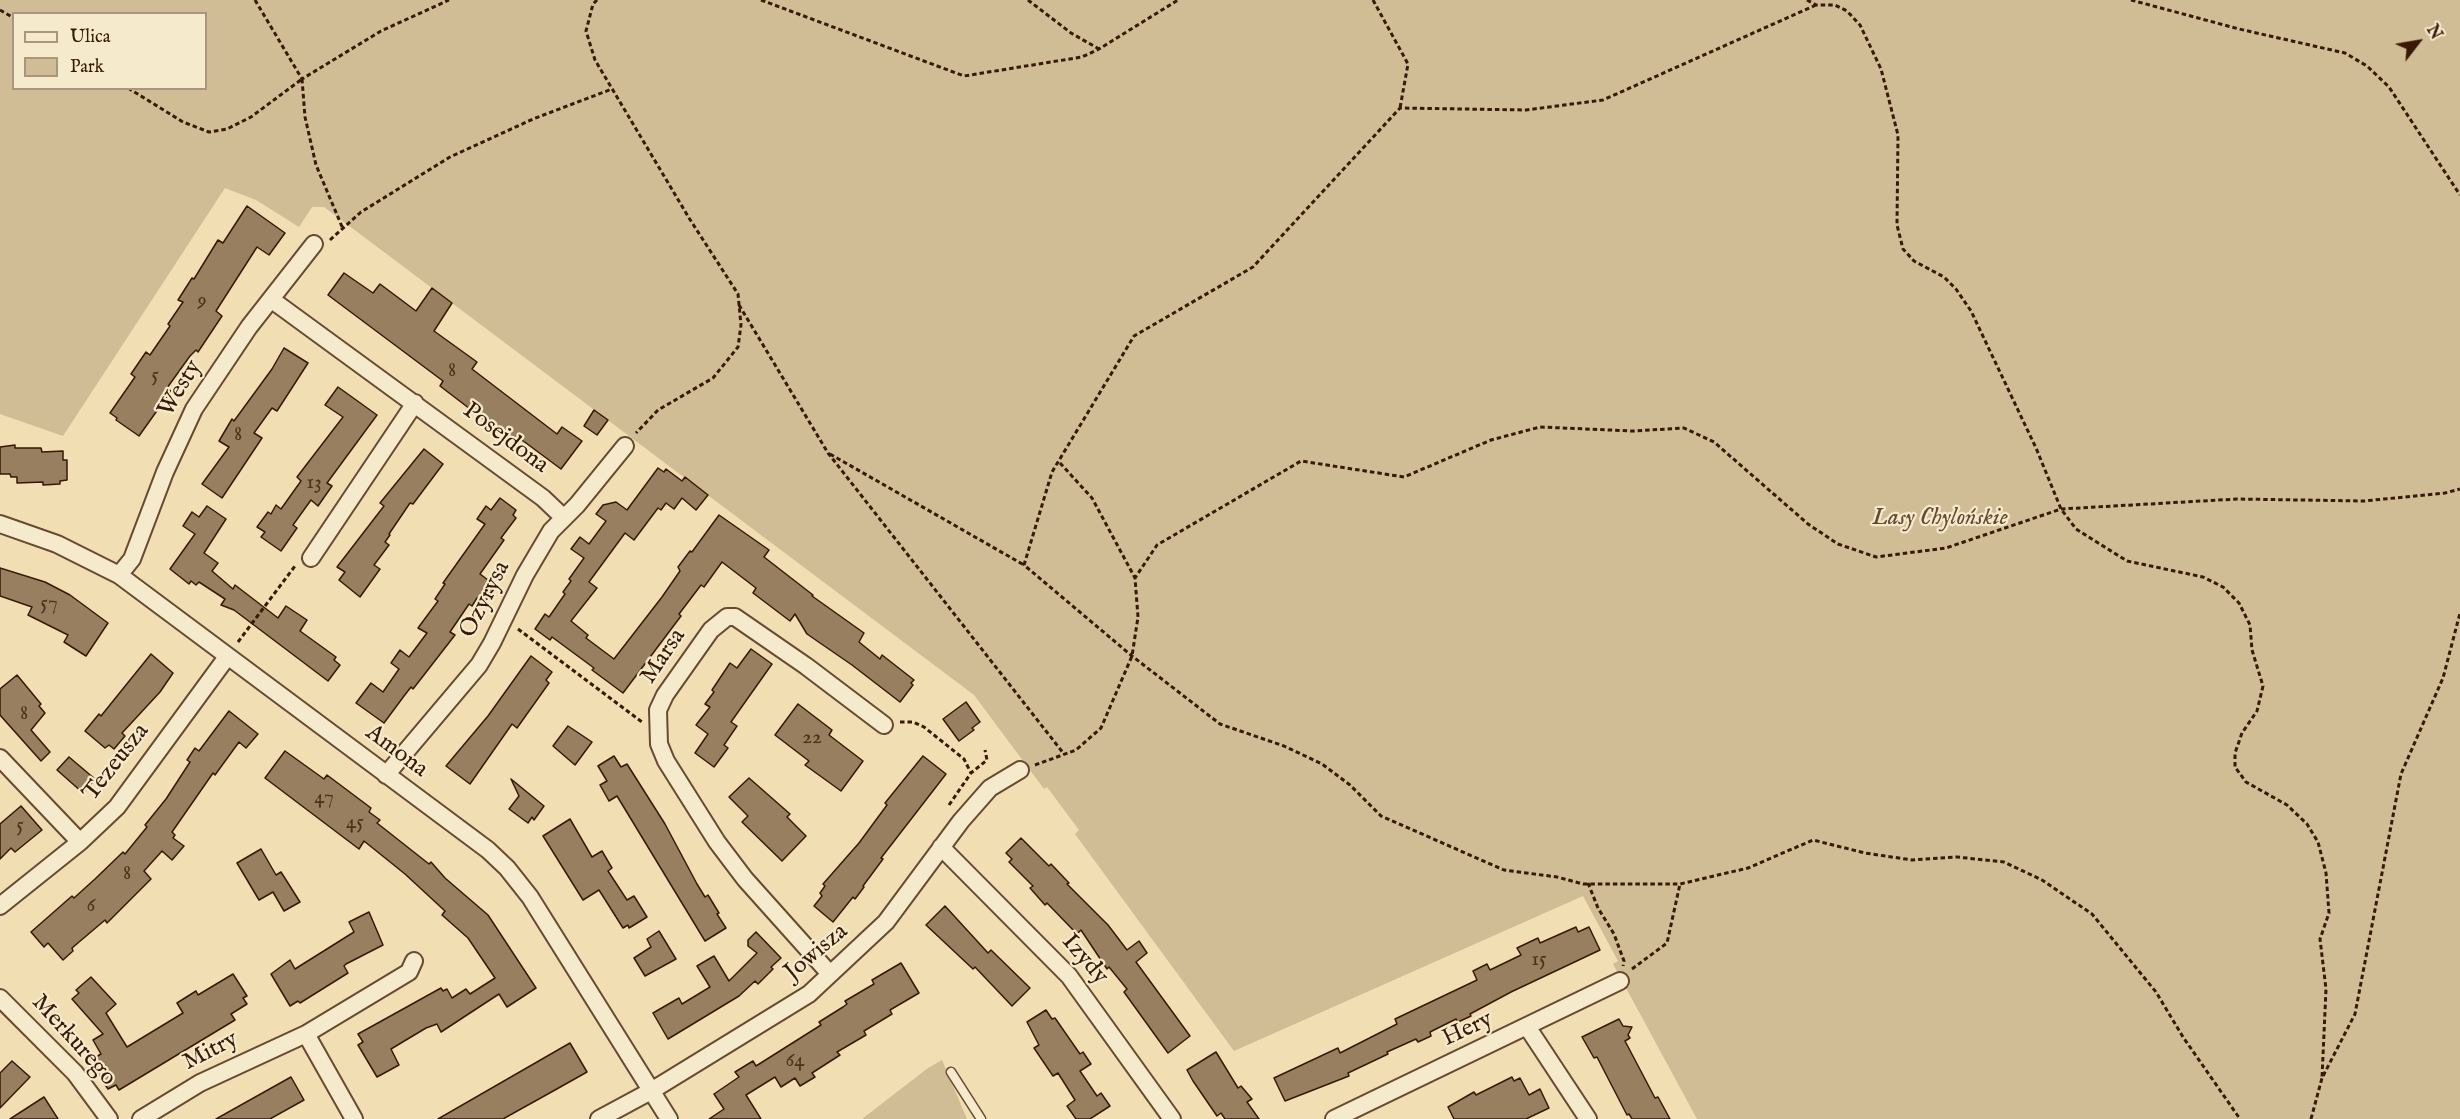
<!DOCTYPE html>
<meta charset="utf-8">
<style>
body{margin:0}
#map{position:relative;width:2460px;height:1119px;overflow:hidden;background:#f1deb2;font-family:"IM FELL English",serif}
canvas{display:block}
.legend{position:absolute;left:12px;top:12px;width:195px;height:78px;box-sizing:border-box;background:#f6eacd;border:2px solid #aa967d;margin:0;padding:8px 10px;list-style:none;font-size:18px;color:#371906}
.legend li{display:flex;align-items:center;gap:12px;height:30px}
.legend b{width:30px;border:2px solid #aa967d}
.north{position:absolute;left:2388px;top:12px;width:60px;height:60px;-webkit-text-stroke:4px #f6eacd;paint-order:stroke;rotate:59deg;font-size:16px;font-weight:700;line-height:24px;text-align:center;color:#371906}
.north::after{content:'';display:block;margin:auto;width:21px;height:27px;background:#371906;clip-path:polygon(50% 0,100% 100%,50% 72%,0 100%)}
</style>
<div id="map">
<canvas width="2460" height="1119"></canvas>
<ul class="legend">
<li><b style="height:8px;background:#f6eacd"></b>Ulica</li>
<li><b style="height:16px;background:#d1bd95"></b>Park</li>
</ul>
<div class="north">N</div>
</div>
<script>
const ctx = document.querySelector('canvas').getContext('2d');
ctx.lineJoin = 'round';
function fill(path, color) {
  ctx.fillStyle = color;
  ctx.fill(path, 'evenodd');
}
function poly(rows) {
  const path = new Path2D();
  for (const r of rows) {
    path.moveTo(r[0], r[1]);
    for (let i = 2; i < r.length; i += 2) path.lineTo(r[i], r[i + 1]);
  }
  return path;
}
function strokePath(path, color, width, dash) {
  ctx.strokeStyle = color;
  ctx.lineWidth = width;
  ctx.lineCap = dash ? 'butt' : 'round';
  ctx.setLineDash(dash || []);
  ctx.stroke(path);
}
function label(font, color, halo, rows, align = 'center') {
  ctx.font = font + ' "IM FELL English",serif';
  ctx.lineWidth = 4.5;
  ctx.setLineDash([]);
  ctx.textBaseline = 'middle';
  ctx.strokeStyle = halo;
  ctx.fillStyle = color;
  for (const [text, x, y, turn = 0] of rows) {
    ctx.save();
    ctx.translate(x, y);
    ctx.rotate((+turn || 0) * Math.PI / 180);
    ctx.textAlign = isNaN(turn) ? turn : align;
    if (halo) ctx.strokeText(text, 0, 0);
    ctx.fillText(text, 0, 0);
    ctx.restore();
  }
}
fill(poly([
 [0,0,2460,0,2460,1119,1697,1119,1613,964,1618,961,1583,896,1234,1051,1075,834,1079,830,1047,787,1044,789,974,695,324,207,312,207,299,227,256,200,225,188,63,436,0,414],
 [14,14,206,14,206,88,14,88],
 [942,1060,967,1119,862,1119,928,1068]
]), '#d1bd95');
const building = poly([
 [247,206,285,233,269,255,257,247,216,311,222,316,198,352,196,350,190,356,167,388,171,391,139,436,116,420,117,418,110,413,135,377,131,374,146,352,150,355,170,326,168,324,183,302,178,300,192,278,194,279,218,240,223,243,247,206],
 [344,273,373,293,380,284,416,311,432,288,452,303,434,331,477,362,472,369,557,434,562,427,582,441,561,469,526,443,520,439,517,443,488,421,487,422,440,386,443,381,328,295,344,273],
 [284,348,308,363,277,411,272,408,254,433,262,438,222,498,202,484,229,447,219,441,232,419,234,421,272,369,284,348],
 [338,387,377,415,327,483,332,486,318,506,311,500,293,525,297,528,281,551,261,537,265,532,257,527,268,512,271,514,276,505,281,509,301,481,297,477,343,417,325,405,338,387],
 [594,410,608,420,597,435,584,426,594,410],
 [15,445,15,448,41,448,42,452,63,451,63,460,67,460,67,480,60,481,60,484,43,485,43,482,17,483,17,477,11,477,10,474,0,474,0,447,15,445],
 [424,449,443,464,413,504,410,503,389,534,390,535,385,542,389,545,374,565,380,569,360,597,339,580,345,572,337,567,384,506,380,503,424,449],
 [658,468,664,472,666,469,682,481,685,477,708,495,696,510,682,498,674,509,666,503,661,510,658,508,634,540,625,533,589,582,597,588,571,621,588,635,586,638,614,659,662,597,680,571,678,567,690,551,692,552,719,515,769,550,764,557,813,595,812,596,864,633,859,642,880,659,882,655,914,680,911,683,913,685,900,702,852,665,807,634,795,614,790,621,753,593,756,588,722,562,704,587,701,585,679,614,681,616,623,693,592,670,594,668,552,637,550,640,535,629,545,614,549,617,565,594,563,592,571,581,569,579,584,558,571,549,580,537,589,544,606,521,596,514,603,505,616,502,627,510,658,468],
 [500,498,516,510,513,515,516,518,501,538,504,540,480,574,496,586,484,603,477,598,472,606,469,604,450,632,455,635,413,689,411,687,404,696,384,723,356,703,371,683,383,692,399,669,391,663,400,650,409,657,427,633,418,628,438,601,435,599,445,584,443,583,485,524,477,519,486,506,491,510,500,498],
 [207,506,226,519,204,553,218,563,212,571,233,589,235,585,278,618,286,606,307,620,300,631,336,657,334,660,340,665,328,681,234,610,221,605,225,599,199,582,196,585,191,581,189,584,170,569,195,534,183,526,192,512,199,517,207,506],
 [0,568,45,582,70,595,108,623,86,656,64,642,68,635,28,615,32,607,0,596,0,568],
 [751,649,772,664,731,722,737,726,724,745,728,748,714,767,695,753,708,734,696,725,710,707,705,704,714,692,712,690,730,663,737,668,751,649],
 [151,654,173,673,160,692,122,733,125,736,114,749,109,745,105,748,85,731,99,714,101,716,151,654],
 [531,656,552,672,546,680,549,683,517,728,512,724,470,784,446,766,488,716,531,656],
 [17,675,41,704,39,706,45,713,31,730,50,752,41,761,0,715,0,689,17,675],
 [966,702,980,722,972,728,974,730,959,741,943,719,966,702],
 [798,704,832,730,829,735,863,761,841,791,805,765,809,761,775,735,798,704],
 [229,711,258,734,246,748,239,742,215,775,213,773,172,832,175,835,173,838,184,846,172,860,162,851,144,871,151,879,107,923,105,920,72,948,73,951,63,960,48,943,44,947,31,932,72,896,74,898,95,879,123,852,125,854,147,827,145,825,166,799,190,762,187,760,195,748,199,751,229,711],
 [568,726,592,742,575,765,553,746,568,726],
 [285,751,324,779,327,775,371,808,369,812,380,820,377,823,429,864,431,862,445,878,488,915,536,988,507,1007,499,994,441,1032,437,1024,426,1028,391,1049,399,1065,377,1077,358,1045,363,1042,358,1034,441,988,443,991,447,989,452,998,466,989,470,994,495,978,468,938,442,915,445,911,405,874,364,841,359,849,265,778,285,751],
 [614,756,621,767,627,764,665,824,697,884,705,897,708,895,719,913,717,914,726,928,705,941,617,796,609,801,600,785,607,781,598,766,614,756],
 [923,756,946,774,881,858,883,859,863,886,864,887,855,899,853,897,833,922,814,906,822,896,820,893,825,886,823,884,859,843,887,805,885,803,923,756],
 [69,757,95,779,83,793,57,770,69,757],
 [749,778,790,814,787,817,806,836,782,861,742,822,748,816,729,797,749,778],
 [511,779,544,806,534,820,532,817,528,823,509,809,519,796,511,779],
 [21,806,42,830,15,852,11,848,0,859,0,824,21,806],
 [570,819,592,857,602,851,612,868,608,871,627,900,634,896,647,917,629,928,628,925,623,928,599,890,583,900,543,836,570,819],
 [1021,838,1049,866,1051,864,1069,883,1067,884,1108,925,1127,950,1139,941,1147,953,1136,962,1190,1036,1168,1053,1124,992,1127,989,1109,967,1107,969,1081,930,1077,934,1047,903,1045,905,1030,888,1033,886,1009,862,1012,859,1006,853,1021,838],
 [261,849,276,875,281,872,300,902,284,911,273,892,259,900,237,863,261,849],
 [945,906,988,953,991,950,1030,988,1012,1006,975,967,973,969,926,925,945,906],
 [369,912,383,945,346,964,344,966,348,973,300,1003,298,1001,290,1006,271,974,290,960,295,969,354,932,349,922,369,912],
 [1576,927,1578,932,1589,927,1600,950,1511,992,1470,1014,1471,1016,1458,1022,1456,1019,1430,1032,1431,1036,1418,1042,1416,1039,1387,1052,1388,1054,1348,1073,1349,1076,1285,1101,1274,1078,1338,1048,1340,1053,1397,1024,1395,1019,1477,980,1473,971,1487,964,1490,970,1521,955,1517,948,1538,938,1540,943,1576,927],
 [659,931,676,959,645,976,634,958,651,947,647,939,659,931],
 [756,932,781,958,771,967,773,969,758,984,755,981,739,996,668,1039,653,1013,679,998,682,1004,710,987,697,966,714,956,729,981,757,953,748,946,748,940,756,932],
 [901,963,919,993,890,1010,892,1014,864,1031,866,1035,837,1052,840,1055,812,1073,815,1077,800,1086,795,1078,781,1087,775,1077,746,1095,761,1119,709,1119,724,1109,714,1094,739,1077,735,1072,753,1061,756,1066,821,1025,819,1022,843,1007,847,1004,845,1001,874,984,872,980,901,963],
 [233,974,247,996,243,998,247,1004,231,1014,235,1020,119,1090,116,1085,108,1089,89,1061,101,1054,93,1040,103,1034,72,999,79,993,76,990,91,977,116,1004,106,1013,127,1047,183,1013,177,1003,196,991,198,995,233,974],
 [1046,1010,1052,1019,1055,1018,1080,1054,1083,1052,1091,1064,1080,1071,1097,1096,1101,1093,1110,1106,1090,1119,1076,1119,1067,1106,1075,1100,1058,1073,1053,1076,1034,1048,1039,1045,1027,1022,1046,1010],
 [1619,1019,1623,1026,1632,1027,1628,1035,1630,1038,1625,1041,1655,1098,1658,1097,1670,1119,1632,1119,1629,1114,1627,1115,1597,1057,1594,1058,1582,1037,1619,1019],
 [570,1043,587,1072,555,1090,503,1119,438,1119,570,1043],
 [1216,1052,1238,1088,1241,1086,1252,1099,1247,1102,1259,1119,1225,1119,1221,1113,1217,1116,1193,1081,1187,1070,1216,1052],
 [12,1061,30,1077,0,1108,0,1073,12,1061],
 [291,1077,304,1100,270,1119,216,1119,291,1077],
 [1512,1077,1514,1081,1520,1078,1529,1095,1540,1089,1549,1108,1526,1119,1454,1119,1448,1107,1474,1092,1476,1095,1512,1077],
 [44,1097,58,1119,10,1119,44,1097]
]);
fill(building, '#987f5f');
strokePath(building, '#371906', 1.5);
const service = poly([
 [951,1072,981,1119]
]);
const minor = poly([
 [272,300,543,498,564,518],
 [0,524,57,544,119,575,488,850,507,868,530,897,669,1119],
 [311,558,415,403],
 [119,575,132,559,165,472,194,409,249,327,314,244],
 [0,758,80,842],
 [386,775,479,665,492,643,525,575,551,531,577,505,625,446],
 [941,847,1069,976,1172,1119],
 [0,906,80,842,117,807,227,657],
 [830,974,745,879,717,842,666,761,659,744,658,710,665,695,711,630,727,617,735,617,806,666,884,725],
 [0,998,75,1073,109,1119],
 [1528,1028,1588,1119],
 [306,1034,354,1119],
 [141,1119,200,1083,306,1034,409,972,414,961],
 [599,1119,651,1091,809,994,886,922,961,821,990,788,1020,770],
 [1334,1119,1620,981]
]);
strokePath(service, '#664a31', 11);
strokePath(minor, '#664a31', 20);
strokePath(poly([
 [255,0,302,79,381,31,449,0],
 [597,0,593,4,586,31,595,60,689,218,738,294,741,325,738,347,713,378,658,410,636,433],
 [761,0,964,76,1082,57,1099,49,1178,0],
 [1028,0,1071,33,1099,49],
 [1373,0,1408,64,1400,108],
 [1807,0,1816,5,1835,5,1847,11,1860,25,1881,69,1898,135,1897,225,1903,249,1914,261,1944,277,1956,289,1971,311,2036,448,2061,509,2076,529,2127,561,2203,577,2223,587,2239,603,2250,625,2252,650,2263,686,2257,711,2242,733,2235,753,2235,767,2246,782,2287,805,2307,824,2318,842,2326,873,2329,913,2320,939,2326,989,2322,1078],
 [2131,0,2239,29,2345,53,2367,66,2389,87,2460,195],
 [1816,5,1603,100,1526,110,1400,108,1253,267,1134,336,1052,472,1024,565,1132,656,1220,724,1284,746,1322,764,1350,785,1381,816,1504,870,1557,877,1583,884,1680,884,1748,868,1813,840,1865,853,1912,860,1957,857,2004,862,2042,880,2092,914,2156,992,2183,1037,2240,1119],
 [0,10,14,18],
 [302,79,305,117,316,165,343,229],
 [128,88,183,122,209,132,227,129,251,117,302,79],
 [330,240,361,212,450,157,533,119,612,89],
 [739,305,828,453,1064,754],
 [830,454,1024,565],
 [1060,463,1092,498,1135,578],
 [518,629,642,722],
 [238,642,295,566],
 [900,722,913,722,924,727,964,759,971,773],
 [1035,765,1076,750,1101,728,1132,656,1138,617,1135,578,1157,545,1301,461,1404,477,1491,440,1540,427,1633,431,1684,428,1714,442,1808,524,1838,544,1876,557,1946,548,2061,509,2237,499,2364,501,2445,493,2460,489],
 [949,805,971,773,987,760,985,750],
 [1588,883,1598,908,1614,934,1624,961,1623,966],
 [1632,969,1667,943,1680,884],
 [2311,1119,2322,1078,2355,1014,2401,774,2443,678,2460,613]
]), '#371906', 3, [4.5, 3]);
strokePath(service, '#f6eacd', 8);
strokePath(minor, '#f6eacd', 16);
label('21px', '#4f321c', null, [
 ["9",202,302],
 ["8",452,372],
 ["5",155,377],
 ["8",238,436],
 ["13",314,484],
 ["57",49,605],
 ["8",24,715],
 ["22",812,739],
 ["47",324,799],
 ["45",355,824],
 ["5",20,827],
 ["8",127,875],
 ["6",91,907],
 ["15",1539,961],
 ["64",795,1062]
]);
label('24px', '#371906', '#f6eacd', [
 ["Westy",181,389,-59],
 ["Posejdona",505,439,37],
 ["Ozyrysa",486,600,-63],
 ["Marsa",664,657,-56],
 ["Amona",396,752,37],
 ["Tezeusza",117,763,-52],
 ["Jowisza",817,953,-40],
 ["Izydy",1084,960,49],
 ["Hery",1468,1030,-25],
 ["Merkurego",73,1041,48],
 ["Mitry",211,1052,-27]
]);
label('italic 24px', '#654a31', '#f6eacd', [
 ["Lasy Chylońskie",1940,519]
]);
</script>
